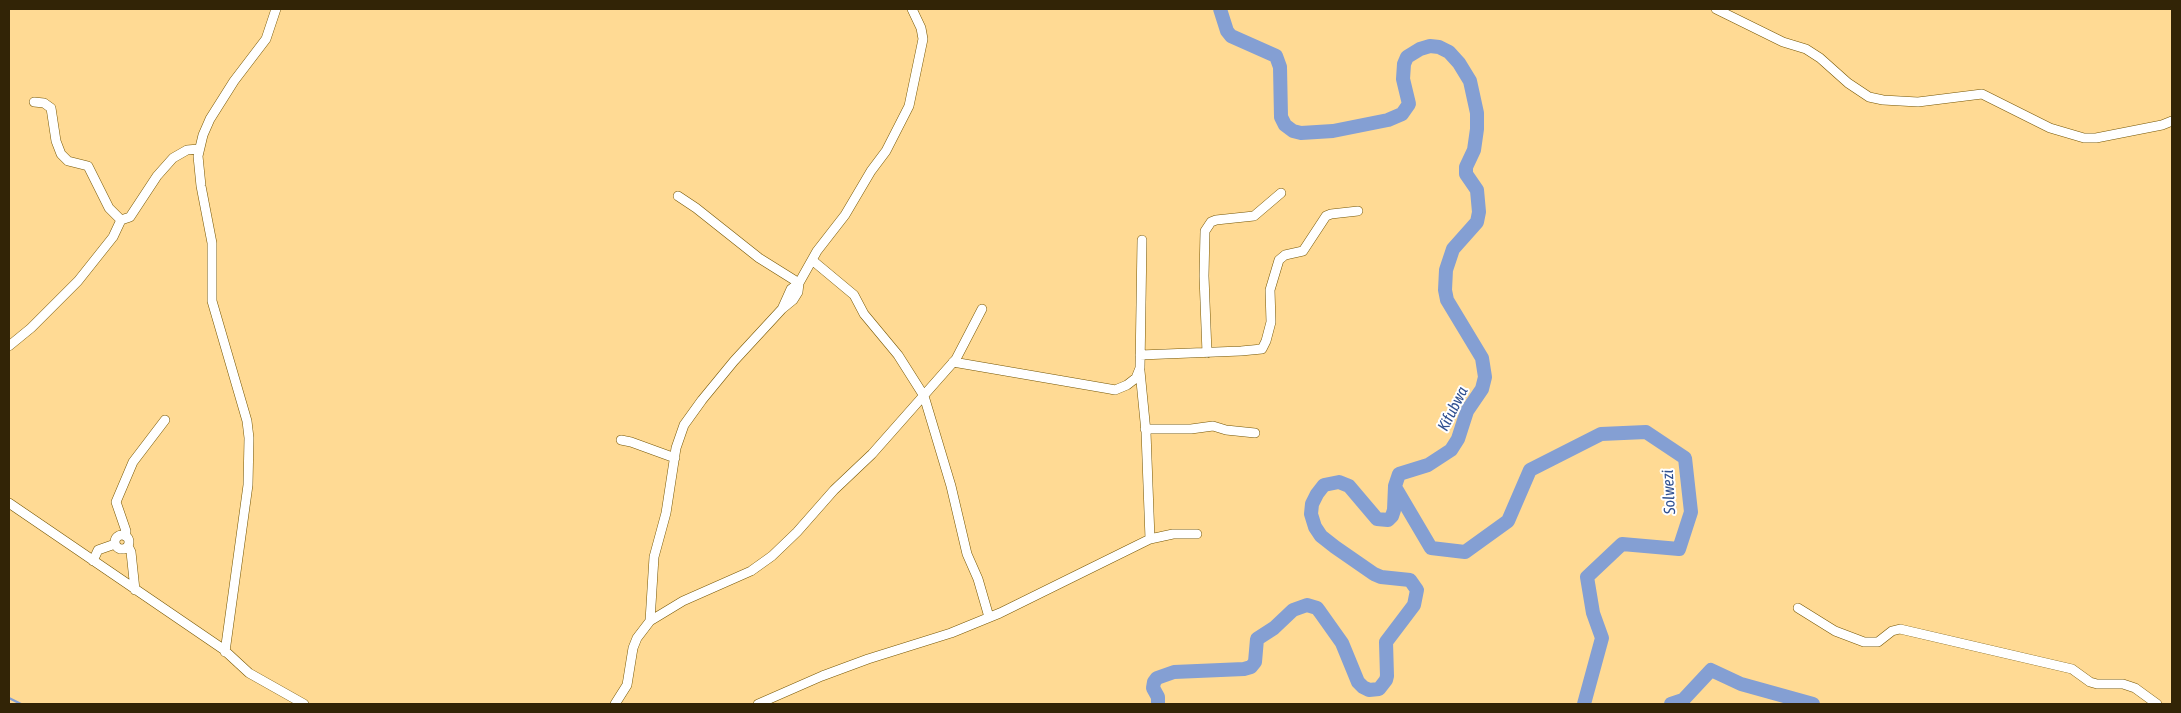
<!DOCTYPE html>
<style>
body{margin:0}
#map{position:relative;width:2181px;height:713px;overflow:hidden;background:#ffda94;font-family:"Asap Condensed",sans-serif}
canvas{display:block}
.frame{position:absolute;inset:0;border:10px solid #322406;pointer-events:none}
</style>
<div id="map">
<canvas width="2181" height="713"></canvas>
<div class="frame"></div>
</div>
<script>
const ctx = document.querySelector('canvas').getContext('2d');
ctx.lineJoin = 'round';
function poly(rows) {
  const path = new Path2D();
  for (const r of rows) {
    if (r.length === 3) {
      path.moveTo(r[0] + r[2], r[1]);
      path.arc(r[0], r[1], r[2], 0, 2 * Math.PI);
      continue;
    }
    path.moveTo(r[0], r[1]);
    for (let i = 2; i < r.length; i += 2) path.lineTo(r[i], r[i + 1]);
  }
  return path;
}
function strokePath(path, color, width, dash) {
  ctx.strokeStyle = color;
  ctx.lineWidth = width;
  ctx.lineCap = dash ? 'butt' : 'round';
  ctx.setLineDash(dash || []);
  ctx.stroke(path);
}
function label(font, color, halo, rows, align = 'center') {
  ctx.font = font + ' "Asap Condensed",sans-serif';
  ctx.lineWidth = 4;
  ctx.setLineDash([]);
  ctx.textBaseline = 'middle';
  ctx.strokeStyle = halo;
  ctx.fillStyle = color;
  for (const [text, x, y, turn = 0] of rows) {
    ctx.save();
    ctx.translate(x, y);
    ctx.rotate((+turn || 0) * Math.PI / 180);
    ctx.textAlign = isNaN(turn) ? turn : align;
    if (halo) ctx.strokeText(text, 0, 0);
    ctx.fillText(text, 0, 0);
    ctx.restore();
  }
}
strokePath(poly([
 [9,698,21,704]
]), '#849fd3', 2.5);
strokePath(poly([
 [1395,487,1431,548,1465,552,1508,521,1530,470,1601,434,1646,432,1685,458,1691,512,1679,549,1622,544,1587,577,1593,613,1602,638,1584,704],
 [1158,704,1158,697,1153,688,1154,682,1157,678,1174,672,1244,669,1251,667,1255,662,1257,639,1274,628,1293,610,1307,605,1317,608,1320,612,1342,643,1358,682,1363,687,1369,690,1379,689,1386,680,1387,676,1386,642,1414,605,1417,590,1410,580,1381,577,1374,574,1335,547,1321,536,1315,527,1311,514,1312,504,1317,494,1324,485,1339,482,1349,486,1377,519,1388,520,1392,516,1394,510,1395,486,1399,474,1428,465,1451,450,1458,439,1467,411,1482,389,1485,377,1482,358,1447,300,1445,290,1446,270,1453,249,1477,222,1479,212,1477,190,1466,174,1466,167,1474,150,1477,129,1477,113,1470,81,1459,63,1449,52,1439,47,1430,46,1420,49,1407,57,1404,64,1403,79,1409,104,1402,114,1388,120,1333,131,1301,133,1293,131,1285,125,1281,117,1280,67,1276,56,1231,36,1227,31,1220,9],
 [1671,704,1683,700,1711,670,1741,684,1813,704]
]), '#849fd3', 14);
const minor = poly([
 [1716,9,1783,42,1806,49,1820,58,1848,83,1869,97,1883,100,1918,102,1982,94,2050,128,2084,138,2096,138,2162,125,2172,121],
 [34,102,44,103,51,108,56,141,61,154,68,161,88,166,109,208,121,220,130,217,157,176,173,158,187,150,199,149],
 [678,196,696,208,759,258,799,283],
 [812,260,854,295,864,314,898,355,924,396,951,486,967,554,978,579,989,617],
 [782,309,791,289,799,283,817,251,845,215,871,171,886,151,909,106,923,39,921,28,912,9],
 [9,346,31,328,78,281,113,237,121,220],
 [1207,353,1204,276,1205,231,1211,222,1216,220,1254,216,1281,193],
 [1140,355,1241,351,1262,349,1266,341,1271,322,1270,290,1279,260,1285,255,1303,251,1326,216,1331,214,1358,211],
 [953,362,1110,389,1115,390,1127,385,1136,378,1140,368,1142,240],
 [1140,371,1146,432,1150,539],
 [1145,429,1191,429,1213,426,1226,430,1255,433],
 [621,440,631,442,675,458],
 [9,503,223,649,249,673,304,704],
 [122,542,7],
 [125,536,126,531,116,502,133,462,165,420],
 [128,546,131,552,135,590],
 [93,561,98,550,115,544],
 [1798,608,1835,631,1864,642,1878,642,1892,631,1900,629,2072,669,2090,682,2097,684,2123,684,2135,688,2157,704],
 [650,621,654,557,666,513,676,448,684,425,702,400,734,361,782,309,793,300,798,292,799,283],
 [225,652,248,485,249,438,247,421,212,301,212,243,201,186,198,156,203,135,210,119,234,81,266,39,276,9],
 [615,704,627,685,633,648,637,638,650,621,683,601,751,571,772,556,797,532,834,490,872,454,956,359,982,309],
 [758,704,822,676,868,659,951,633,1000,613,1150,539,1173,534,1197,534]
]);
strokePath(minor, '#765603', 10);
strokePath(minor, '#fff', 9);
label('italic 16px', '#315191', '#fff', [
 ["Kifubwa",1453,409,-63],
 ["Solwezi",1669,492,-93]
]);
</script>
